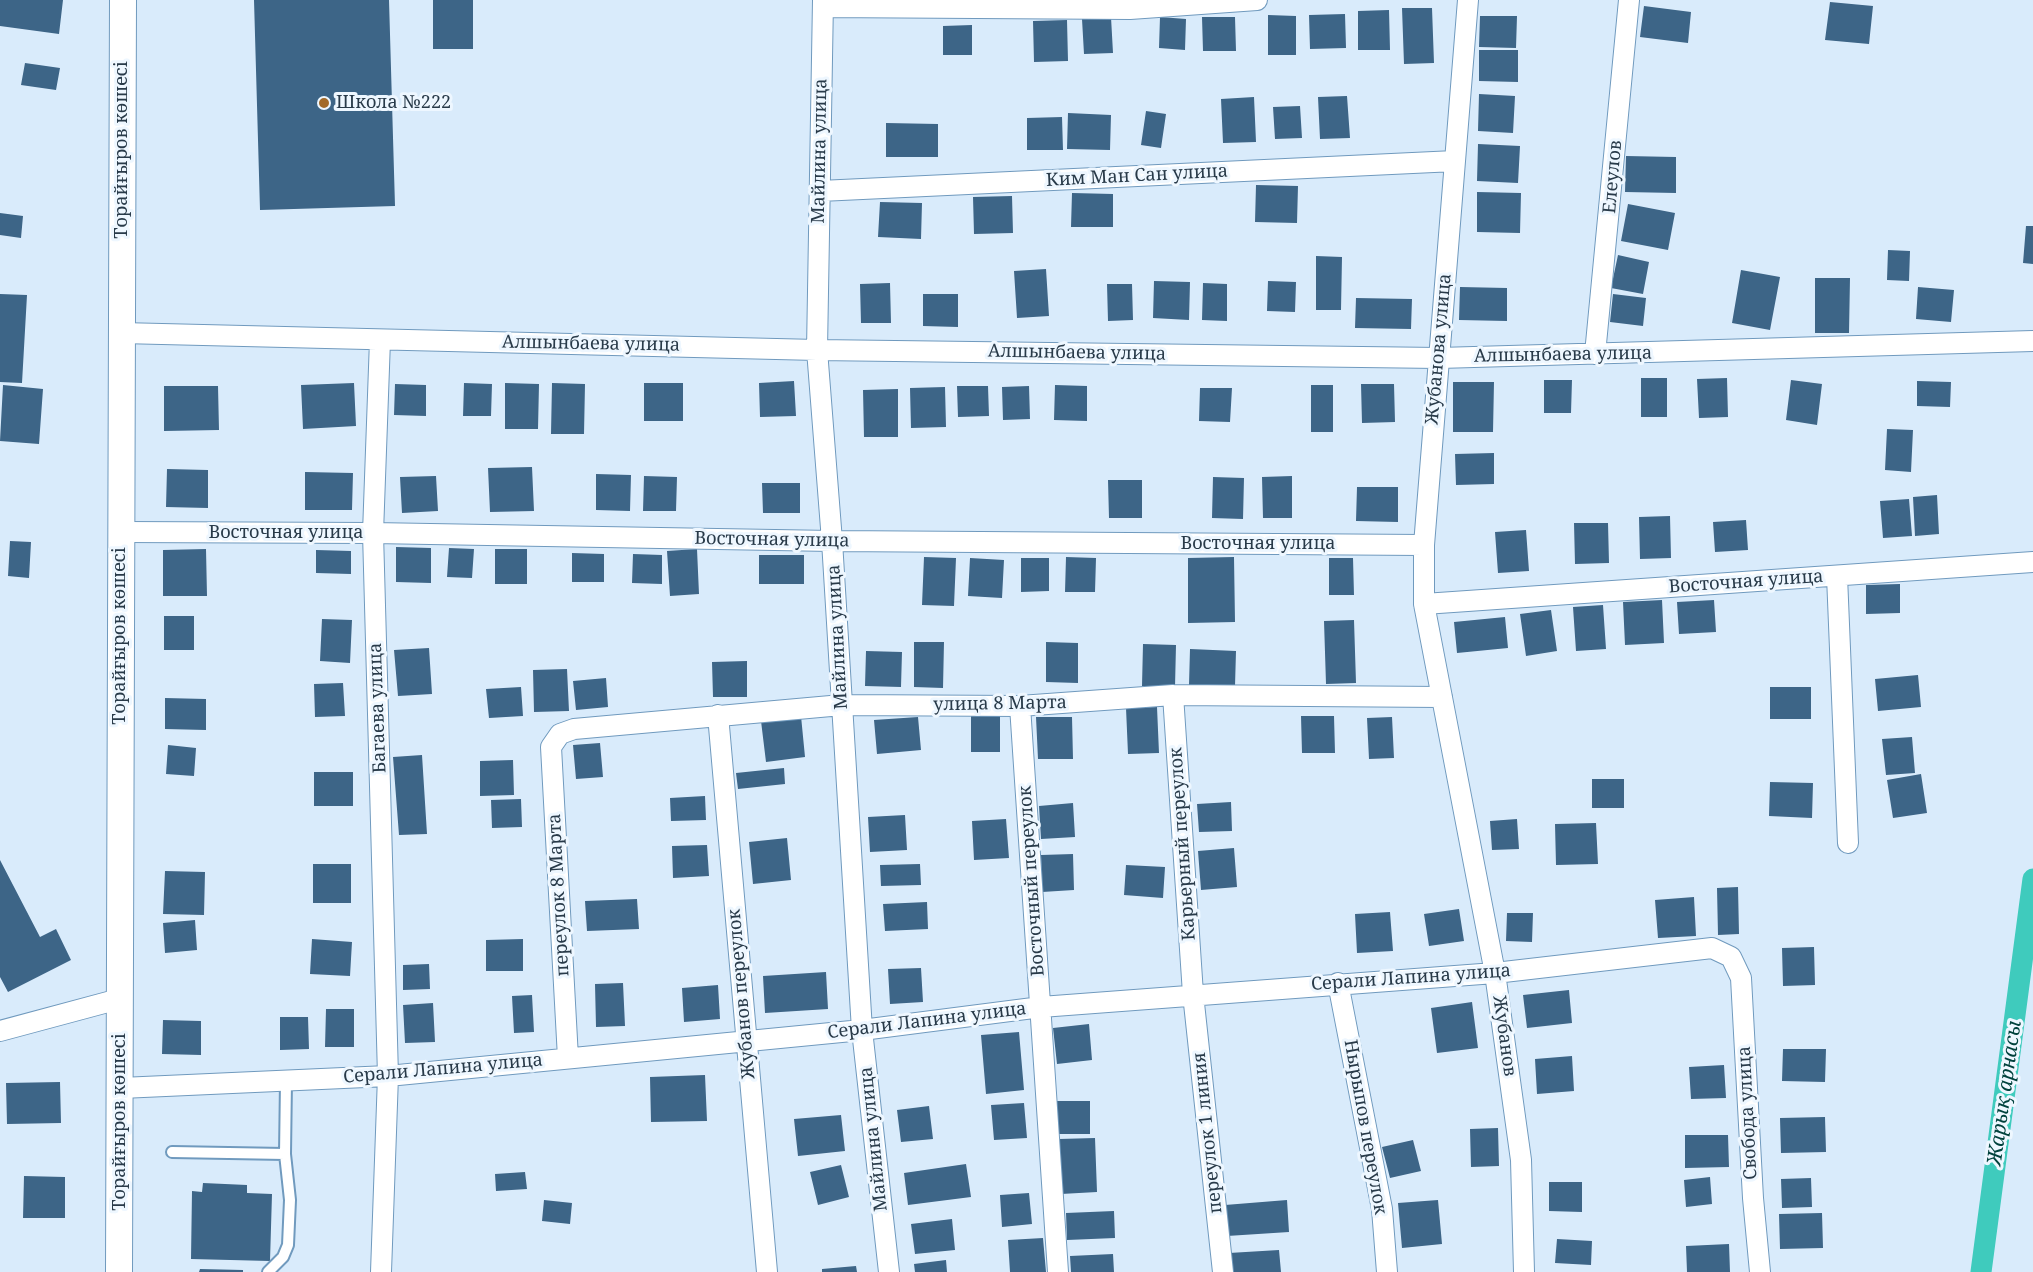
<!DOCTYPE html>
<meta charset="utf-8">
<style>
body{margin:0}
canvas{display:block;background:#d9ebfb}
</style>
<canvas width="2033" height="1272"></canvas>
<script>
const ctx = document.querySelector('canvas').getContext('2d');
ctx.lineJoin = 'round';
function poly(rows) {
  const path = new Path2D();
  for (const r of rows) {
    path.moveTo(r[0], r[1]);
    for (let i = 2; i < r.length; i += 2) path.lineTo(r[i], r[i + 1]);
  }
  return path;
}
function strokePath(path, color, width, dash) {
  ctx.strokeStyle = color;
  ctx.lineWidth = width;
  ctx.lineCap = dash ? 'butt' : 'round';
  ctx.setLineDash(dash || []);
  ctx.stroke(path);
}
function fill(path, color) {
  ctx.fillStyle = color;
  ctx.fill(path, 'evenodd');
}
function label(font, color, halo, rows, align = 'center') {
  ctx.font = font + ' "Noto Serif",serif';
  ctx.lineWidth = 6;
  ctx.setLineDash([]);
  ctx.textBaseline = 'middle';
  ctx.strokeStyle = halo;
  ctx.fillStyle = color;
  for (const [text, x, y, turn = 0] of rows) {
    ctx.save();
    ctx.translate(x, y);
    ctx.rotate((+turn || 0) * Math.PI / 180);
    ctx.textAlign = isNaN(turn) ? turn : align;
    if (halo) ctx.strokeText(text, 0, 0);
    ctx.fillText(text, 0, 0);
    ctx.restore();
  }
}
strokePath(poly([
 [1981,1272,2033,879]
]), '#3fcbbd', 21);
fill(poly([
 [0,0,63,0,59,34,0,26],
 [254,0,389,0,395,206,260,210],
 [433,0,473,0,473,49,433,49],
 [1830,2,1873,6,1869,44,1825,40],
 [1644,6,1691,12,1688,43,1640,37],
 [1402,8,1432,8,1434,63,1404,64],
 [1389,10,1390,50,1358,50,1358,11],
 [1345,14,1346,48,1310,49,1309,15],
 [1268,15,1296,16,1296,55,1268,55],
 [1480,16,1517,16,1516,48,1479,47],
 [1111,17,1113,53,1084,54,1082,19],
 [1160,17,1186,19,1185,50,1159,48],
 [1202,17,1235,17,1236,51,1203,51],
 [1067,20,1068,61,1034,62,1033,21],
 [972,25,972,55,943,55,943,26],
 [1479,50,1518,50,1518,82,1479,81],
 [25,63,60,68,56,90,21,85],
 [1479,94,1515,96,1513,133,1478,131],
 [1347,96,1350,138,1320,139,1318,97],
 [1254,97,1256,142,1223,143,1221,99],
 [1300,106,1302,138,1275,139,1273,107],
 [1146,111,1166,114,1161,148,1141,145],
 [1068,113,1111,115,1110,150,1067,149],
 [1062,117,1063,150,1027,150,1027,118],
 [886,123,938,124,938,157,886,157],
 [1478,144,1520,146,1518,183,1477,181],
 [1626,156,1676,157,1676,193,1625,192],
 [1256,185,1298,186,1297,223,1255,222],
 [1477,192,1521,193,1520,233,1477,232],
 [1072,193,1113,194,1113,227,1071,227],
 [1012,196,1013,233,974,234,973,197],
 [880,202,922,203,921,239,878,237],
 [1628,204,1675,213,1668,250,1621,241],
 [0,213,23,216,21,238,0,235],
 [2026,226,2033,226,2033,264,2023,263],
 [1888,250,1910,251,1909,281,1887,280],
 [1618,255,1649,262,1643,294,1611,288],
 [1316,256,1342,257,1341,310,1316,310],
 [1046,269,1049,316,1017,318,1014,271],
 [1741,270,1780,277,1770,330,1732,323],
 [1815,278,1850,278,1849,333,1815,333],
 [1154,281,1190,282,1189,320,1153,318],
 [1268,281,1296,282,1295,312,1267,311],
 [890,283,891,323,861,323,860,284],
 [1203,283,1227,284,1227,321,1202,320],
 [1107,284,1132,284,1133,320,1108,321],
 [1460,287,1507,288,1507,321,1459,320],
 [1918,287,1954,290,1951,322,1916,319],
 [0,294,27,295,22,383,0,382],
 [923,294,958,294,958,327,923,326],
 [1613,294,1646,298,1643,326,1610,322],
 [1356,298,1412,299,1411,329,1355,328],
 [1641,378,1667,378,1667,417,1641,417],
 [1727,378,1728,417,1699,418,1697,379],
 [1544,380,1572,380,1571,413,1544,413],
 [1791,380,1822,384,1817,425,1786,420],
 [794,381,796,416,760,417,759,383],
 [1917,381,1951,382,1950,407,1917,406],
 [1453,382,1494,382,1493,432,1453,432],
 [354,383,356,426,303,429,301,385],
 [464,383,492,384,491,416,463,416],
 [505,383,539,384,538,429,505,429],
 [552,383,585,384,584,434,551,434],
 [644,383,683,383,683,421,644,421],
 [395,384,426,385,426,416,394,415],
 [1361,384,1394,384,1395,422,1362,423],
 [3,385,43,389,39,444,0,441],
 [1055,385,1087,386,1087,421,1054,420],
 [1311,385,1333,385,1333,432,1311,432],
 [164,386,218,386,219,430,164,431],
 [957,386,988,386,989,416,958,417],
 [1029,386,1030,419,1003,420,1002,387],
 [945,387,946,427,911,428,910,388],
 [1200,388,1232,388,1230,422,1199,421],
 [898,389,898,437,864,437,863,390],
 [1887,429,1913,430,1911,472,1885,470],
 [1494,453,1494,484,1456,485,1455,454],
 [532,467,534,511,490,512,488,468],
 [167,469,208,470,208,508,166,507],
 [305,472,353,473,352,510,305,510],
 [596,474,631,475,630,511,596,510],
 [436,476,438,511,402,513,400,477],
 [644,476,677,477,676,511,643,511],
 [1292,476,1292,518,1263,518,1262,477],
 [1213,477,1244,478,1243,519,1212,518],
 [1108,480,1142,480,1142,518,1109,518],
 [762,483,800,483,800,513,763,513],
 [1357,487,1398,487,1398,522,1356,521],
 [1937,495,1939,534,1915,536,1913,497],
 [1909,499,1912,536,1883,538,1880,501],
 [1670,516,1671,558,1640,559,1639,517],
 [1746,520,1748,550,1715,552,1713,522],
 [1574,523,1608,523,1609,563,1575,564],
 [1526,530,1529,571,1498,573,1495,532],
 [10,541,31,542,29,578,8,576],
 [396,547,431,548,431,583,396,582],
 [449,548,474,549,472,578,447,577],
 [206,549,207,596,163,596,163,550],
 [495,549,527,549,527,584,495,584],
 [697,549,699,594,670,596,667,551],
 [316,550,351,551,351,574,316,573],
 [572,553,604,554,604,582,572,582],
 [633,554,662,555,662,584,632,583],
 [759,555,804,555,804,584,759,584],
 [924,557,956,558,954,606,922,605],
 [1066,557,1096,558,1095,592,1065,592],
 [1234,557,1235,622,1188,623,1188,558],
 [970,558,1004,560,1002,598,968,596],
 [1021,558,1049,558,1049,591,1021,592],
 [1329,558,1353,558,1354,595,1329,595],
 [1900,584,1900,613,1866,614,1866,585],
 [1662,600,1664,643,1625,645,1623,602],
 [1714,600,1716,632,1679,634,1677,602],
 [1603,605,1606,649,1576,651,1573,607],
 [1551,610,1557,651,1526,656,1520,614],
 [164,616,194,616,194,650,164,650],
 [1505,617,1508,648,1457,653,1454,622],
 [322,619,352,620,350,663,320,661],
 [1354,620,1356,683,1326,684,1324,621],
 [914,642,944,642,943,688,914,687],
 [1046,642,1078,643,1078,683,1046,682],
 [1143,644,1176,645,1175,687,1142,686],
 [429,648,432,694,398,696,394,650],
 [1190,649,1236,651,1235,686,1189,685],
 [866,651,902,652,901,687,865,686],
 [747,661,747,697,713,697,712,662],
 [567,669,569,711,534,712,533,670],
 [1918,675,1921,707,1878,711,1875,679],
 [606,678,608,707,576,710,573,681],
 [343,683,345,716,315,717,314,684],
 [521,687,523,716,489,718,486,689],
 [1770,687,1811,687,1811,719,1770,719],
 [165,698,206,699,206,730,165,729],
 [1157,707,1159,753,1128,754,1126,708],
 [1000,715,1000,752,971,752,971,716],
 [801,716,805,757,766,762,761,721],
 [1301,716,1334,716,1335,753,1302,753],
 [918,717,921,750,877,754,874,720],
 [1036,717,1072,717,1073,759,1038,759],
 [1392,717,1394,758,1369,759,1367,718],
 [1912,737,1915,773,1886,775,1882,739],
 [600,743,603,777,576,779,573,745],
 [168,745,196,748,194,776,166,774],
 [422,755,427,834,399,835,393,757],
 [513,760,514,795,480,796,480,761],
 [784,768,785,784,738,789,736,773],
 [314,772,353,772,353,806,314,806],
 [1921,774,1927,813,1893,818,1887,780],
 [1592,779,1624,779,1624,808,1592,808],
 [1770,782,1813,783,1812,818,1769,816],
 [705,796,706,820,671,821,670,798],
 [521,799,522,827,492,828,491,800],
 [1231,802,1232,831,1199,832,1197,804],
 [1073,803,1075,837,1041,839,1039,806],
 [905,815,907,850,870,852,868,817],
 [1006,819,1009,858,974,860,972,821],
 [1517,819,1519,849,1492,850,1490,821],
 [1596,823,1598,864,1556,865,1555,824],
 [787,838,791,880,753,884,749,842],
 [707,845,709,876,673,878,672,846],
 [1234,848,1237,887,1201,890,1198,851],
 [1073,854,1074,890,1042,892,1041,855],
 [0,860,40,937,56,929,71,960,8,992,0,977],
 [313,864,351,864,351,903,313,903],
 [920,864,921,885,881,886,880,865],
 [1126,865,1165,867,1163,898,1124,895],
 [165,871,205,872,204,915,163,914],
 [1738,887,1739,934,1718,935,1717,888],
 [1694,897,1696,936,1658,938,1655,900],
 [637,899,639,929,587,931,585,901],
 [927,902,928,929,885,931,883,904],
 [1459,909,1464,941,1429,946,1424,914],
 [1390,912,1393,951,1357,953,1355,914],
 [1507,913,1533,913,1532,942,1506,941],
 [195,920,197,950,165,953,163,923],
 [312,939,352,942,350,976,310,974],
 [523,939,523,971,486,971,486,940],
 [1814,947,1815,985,1783,986,1782,948],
 [429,964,430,989,403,990,403,965],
 [921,968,923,1002,890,1004,888,969],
 [826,972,828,1009,765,1013,763,976],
 [623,983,625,1026,596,1027,595,984],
 [718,985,720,1019,684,1022,682,988],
 [1569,990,1572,1023,1527,1028,1523,995],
 [532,995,534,1032,514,1033,512,996],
 [1472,1002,1478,1048,1437,1053,1431,1008],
 [433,1003,435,1042,405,1043,403,1005],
 [326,1009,354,1009,354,1047,325,1047],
 [280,1017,308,1017,309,1049,280,1050],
 [163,1020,201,1021,201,1055,162,1054],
 [1089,1024,1092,1060,1057,1064,1053,1028],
 [1019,1032,1024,1090,986,1094,981,1035],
 [1783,1049,1826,1049,1825,1082,1782,1081],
 [1572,1056,1574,1091,1537,1094,1535,1059],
 [1724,1065,1726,1098,1691,1099,1689,1067],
 [705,1075,707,1121,651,1122,650,1077],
 [60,1082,61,1123,7,1124,6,1083],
 [1057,1101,1090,1101,1090,1134,1057,1134],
 [1024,1103,1027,1138,994,1140,991,1105],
 [929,1106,933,1139,901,1142,897,1110],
 [841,1115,845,1151,798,1156,794,1119],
 [1825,1117,1826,1152,1781,1153,1780,1118],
 [1498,1128,1499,1166,1471,1167,1470,1129],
 [1685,1135,1728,1135,1729,1167,1685,1168],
 [1095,1138,1097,1192,1061,1194,1059,1139],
 [1413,1140,1421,1171,1390,1178,1382,1147],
 [966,1164,971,1197,908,1205,904,1173],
 [841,1165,849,1197,818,1205,810,1172],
 [525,1172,527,1189,496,1191,495,1174],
 [24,1176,65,1177,65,1218,23,1218],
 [1710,1177,1712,1204,1686,1207,1684,1180],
 [1811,1178,1812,1207,1782,1208,1781,1179],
 [1549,1182,1582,1182,1582,1212,1549,1211],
 [203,1183,247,1185,247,1193,272,1194,270,1261,191,1259,192,1191,202,1192],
 [1029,1193,1032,1224,1002,1227,1000,1195],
 [544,1200,572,1203,570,1224,542,1221],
 [1287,1200,1289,1232,1227,1236,1225,1205],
 [1438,1200,1442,1244,1402,1248,1398,1203],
 [1114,1211,1115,1238,1067,1240,1066,1213],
 [1822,1213,1823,1248,1780,1249,1779,1214],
 [952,1219,955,1250,915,1254,911,1224],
 [1043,1238,1046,1272,1010,1272,1008,1240],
 [1557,1239,1592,1241,1591,1265,1555,1263],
 [1729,1244,1730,1272,1687,1272,1686,1246],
 [1279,1250,1281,1272,1231,1272,1229,1253],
 [1113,1254,1114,1272,1071,1272,1070,1256],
 [946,1260,947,1272,915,1272,914,1264],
 [856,1266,857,1272,822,1272,822,1269],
 [200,1269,243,1270,243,1272,199,1272]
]), '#3d6587');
const service = poly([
 [172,1152,285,1154],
 [268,1272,283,1257,288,1245,290,1200,285,1154,286,1081]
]);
const minor = poly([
 [823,0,817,350,832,541,862,1030,889,1272],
 [1468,0,1424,545,1424,604,1495,973,1521,1160,1524,1272],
 [823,7,1130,9,1257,0],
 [820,191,1455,161],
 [121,333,817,350,1439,358,2033,341],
 [380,340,373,533,388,1076,381,1272],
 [1595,354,1629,0],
 [121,532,373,533,832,541,1424,545],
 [1837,576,1848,843],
 [1424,604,2033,562],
 [1173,695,1193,994,1223,1272],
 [1020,706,1058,1272],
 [718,715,767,1272],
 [1338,983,1382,1209,1387,1272],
 [0,1031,119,999],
 [568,1058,551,747,560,734,574,729,842,705,1020,706,1173,695,1442,697],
 [121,1088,388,1076,862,1030,1041,1007,1495,973,1712,948,1731,957,1741,978,1753,1198,1760,1272]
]);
const tertiary = poly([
 [119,1272,123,0]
]);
strokePath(service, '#709abe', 14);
strokePath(minor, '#709abe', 22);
strokePath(tertiary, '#709abe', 28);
strokePath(service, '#fff', 10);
strokePath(minor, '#fff', 20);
strokePath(tertiary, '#fff', 26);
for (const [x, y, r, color] of [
 [324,103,6,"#a36a29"]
]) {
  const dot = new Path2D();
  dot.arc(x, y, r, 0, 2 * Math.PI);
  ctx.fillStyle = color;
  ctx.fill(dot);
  strokePath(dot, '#eef7ff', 2);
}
label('18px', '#283a49', '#eef7ff', [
 ["Школа №222",336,103]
], 'left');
label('18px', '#283a49', '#eef7ff', [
 ["Торайғыров көшесі",122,150,-90],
 ["Майлина улица",820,151,-89],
 ["Ким Ман Сан улица",1137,176,-3],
 ["Елеулов",1613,177,-85],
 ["Алшынбаева улица",591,344,1],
 ["Жубанова улица",1439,349,-85],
 ["Алшынбаева улица",1077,353,1],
 ["Алшынбаева улица",1563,355,-1],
 ["Восточная улица",286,533],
 ["Восточная улица",772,540,1],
 ["Восточная улица",1258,544],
 ["Восточная улица",1746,582,-4],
 ["Торайғыров көшесі",120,636,-90],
 ["Майлина улица",838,637,-93],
 ["улица 8 Марта",1000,704,-1],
 ["Багаева улица",378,708,-92],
 ["Карьерный переулок",1183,844,-94],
 ["Восточный переулок",1032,881,-94],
 ["переулок 8 Марта",559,895,-93],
 ["Серали Лапина улица",1411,978,-4],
 ["Жубанов переулок",742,994,-95],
 ["Серали Лапина улица",927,1021,-7],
 ["Жубанов",1504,1036,82],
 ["Серали Лапина улица",443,1069,-5],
 ["Свобода улица",1748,1113,-93],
 ["Торайғыров көшесі",120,1122,-90],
 ["Нырыпов переулок",1365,1127,80],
 ["переулок 1 линия",1208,1133,-96],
 ["Майлина улица",874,1139,-96]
]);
label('italic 20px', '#01423d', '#eef7ff', [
 ["Жарық арнасы",2005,1093,-82]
]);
</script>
